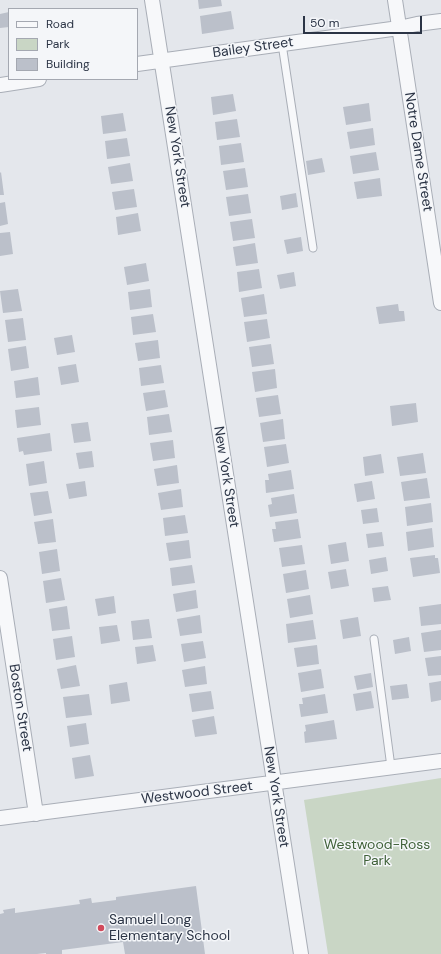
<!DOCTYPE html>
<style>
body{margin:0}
#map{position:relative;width:441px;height:954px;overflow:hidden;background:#e4e7ec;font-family:"DM Sans",sans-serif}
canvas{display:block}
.legend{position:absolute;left:8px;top:8px;width:130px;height:72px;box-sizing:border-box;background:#f4f6f9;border:1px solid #a4a8b1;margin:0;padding:5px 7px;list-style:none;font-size:12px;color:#2b3445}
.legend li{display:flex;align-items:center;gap:8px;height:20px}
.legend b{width:20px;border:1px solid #a4a8b1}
.scale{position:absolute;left:303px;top:16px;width:119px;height:18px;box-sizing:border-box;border:2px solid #2b3445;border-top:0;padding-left:5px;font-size:12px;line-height:14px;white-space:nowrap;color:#2b3445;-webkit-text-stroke:3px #f4f6f9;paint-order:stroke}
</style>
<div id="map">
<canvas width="441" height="954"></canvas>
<ul class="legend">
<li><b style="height:5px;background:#f7f8fa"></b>Road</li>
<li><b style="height:11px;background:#c9d6c5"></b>Park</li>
<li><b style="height:11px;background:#bbc0ca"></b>Building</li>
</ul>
<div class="scale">50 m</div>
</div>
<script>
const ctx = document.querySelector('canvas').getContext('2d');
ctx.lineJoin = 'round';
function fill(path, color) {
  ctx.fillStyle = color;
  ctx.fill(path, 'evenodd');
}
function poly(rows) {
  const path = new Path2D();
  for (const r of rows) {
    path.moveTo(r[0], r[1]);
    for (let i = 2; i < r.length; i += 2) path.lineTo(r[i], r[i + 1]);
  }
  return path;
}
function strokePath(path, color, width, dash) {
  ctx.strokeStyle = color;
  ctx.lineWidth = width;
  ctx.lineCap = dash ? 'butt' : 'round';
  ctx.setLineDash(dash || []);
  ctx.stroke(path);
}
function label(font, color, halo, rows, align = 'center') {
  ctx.font = font + ' "DM Sans",sans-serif';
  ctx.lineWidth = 3;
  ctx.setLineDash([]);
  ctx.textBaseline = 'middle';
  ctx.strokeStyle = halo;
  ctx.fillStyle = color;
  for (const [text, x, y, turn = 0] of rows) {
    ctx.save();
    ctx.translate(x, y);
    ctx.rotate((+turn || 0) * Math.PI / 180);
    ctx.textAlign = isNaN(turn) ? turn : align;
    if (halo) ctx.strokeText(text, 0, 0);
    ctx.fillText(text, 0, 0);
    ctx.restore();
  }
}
fill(poly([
 [441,778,441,954,328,954,304,800]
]), '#c9d6c5');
fill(poly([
 [198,0,221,0,222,6,199,9],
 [231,11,234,29,202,34,200,16],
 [9,12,9,27,0,28,0,14],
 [233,94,236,111,213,115,211,97],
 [369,103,371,121,346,125,343,107],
 [123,113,126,131,103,134,101,116],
 [237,119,240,137,217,140,215,122],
 [373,128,375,145,350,149,347,132],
 [127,138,130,156,107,159,105,141],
 [241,143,244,162,221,165,219,146],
 [376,152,379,170,353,174,350,156],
 [322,158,325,172,308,175,306,161],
 [130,163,133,181,111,184,108,167],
 [245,168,248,187,226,190,223,171],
 [1,172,4,195,0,195,0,173],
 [380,178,382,196,357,199,354,182],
 [134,189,137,207,115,210,112,192],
 [296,193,298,207,282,210,280,196],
 [248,194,251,213,229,216,226,197],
 [5,202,8,224,0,226,0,203],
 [138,213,141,231,118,235,116,217],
 [252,219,255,238,233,241,230,222],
 [10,232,13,254,0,256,0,233],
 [301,237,303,251,287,254,284,240],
 [255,243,258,263,236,266,233,247],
 [146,263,149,281,127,285,124,267],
 [259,269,262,288,239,292,237,272],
 [294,272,296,286,280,289,277,275],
 [18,289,22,311,3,313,0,291],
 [150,289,152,307,130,310,128,292],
 [264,294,267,314,244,317,241,298],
 [398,304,399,311,404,311,405,321,379,324,376,307],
 [153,314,156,332,133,335,131,317],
 [23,318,26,340,8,342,5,320],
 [267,319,270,338,247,342,244,322],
 [72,335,75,352,57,355,54,338],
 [158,340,160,358,138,361,135,343],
 [271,344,274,364,252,367,249,347],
 [26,346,29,368,11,371,8,349],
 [76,364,79,382,61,385,58,367],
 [161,365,164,383,141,386,139,368],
 [275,369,277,388,255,392,252,372],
 [38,377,40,395,16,398,14,381],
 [165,390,168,407,146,411,143,393],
 [278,395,281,414,259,417,256,398],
 [416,403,418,422,392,426,390,406],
 [39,407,41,425,17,428,15,410],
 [169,414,172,432,149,435,147,417],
 [283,419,285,439,263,442,260,423],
 [88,422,91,441,74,443,71,424],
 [50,433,52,451,24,455,23,451,19,452,17,438],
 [173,440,175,458,153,461,150,443],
 [286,444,289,463,267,467,264,447],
 [92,451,94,467,79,469,76,453],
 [423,453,426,473,400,476,397,457],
 [381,454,384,473,365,476,363,457],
 [44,461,47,483,29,486,26,464],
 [177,465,179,483,157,486,154,469],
 [291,470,294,489,266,493,265,480,269,480,268,474],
 [427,478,430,498,404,501,401,482],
 [85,481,87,496,69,499,66,484],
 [372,481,375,499,357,502,354,484],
 [181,489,183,507,161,510,158,493],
 [48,491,52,513,34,516,30,493],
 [294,494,297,513,270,517,268,505,272,504,271,498],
 [431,503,433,522,407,526,405,507],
 [377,508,379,522,363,524,361,510],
 [185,515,188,533,165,536,163,518],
 [53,519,56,542,38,544,34,522],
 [298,519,301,538,274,542,272,529,276,529,275,522],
 [432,528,434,547,408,551,406,532],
 [382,532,384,546,368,548,366,534],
 [189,540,191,558,169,561,166,543],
 [346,542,349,561,331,564,328,545],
 [302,545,305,564,282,567,279,548],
 [57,549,60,571,42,574,39,552],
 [435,555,435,558,438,558,440,573,413,577,410,558],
 [386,557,388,571,371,574,369,560],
 [192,565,195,583,172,586,170,568],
 [346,569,349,586,331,589,328,572],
 [306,570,309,589,286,593,283,574],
 [61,578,65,600,46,603,43,581],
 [388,586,391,600,374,602,372,588],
 [196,590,198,608,176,612,173,594],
 [310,595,313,614,290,618,287,599],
 [114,596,116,613,98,616,95,599],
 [441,604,441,624,421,626,419,607],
 [67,606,70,629,52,631,49,609],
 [200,615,202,633,180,636,177,619],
 [358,617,361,636,343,639,340,620],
 [149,619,152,638,133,640,131,621],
 [313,620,316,639,288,643,286,624],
 [117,625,120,641,101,644,99,627],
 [441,630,441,650,424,652,421,633],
 [72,636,75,657,56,660,53,639],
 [409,637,411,651,395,654,393,640],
 [203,641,206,658,184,662,181,644],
 [153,645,156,661,137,664,135,647],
 [317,645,319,664,297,667,294,648],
 [441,656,441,675,428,676,425,658],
 [76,665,80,686,61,689,57,669],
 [205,666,207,684,185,687,182,670],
 [321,669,324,688,301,692,298,673],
 [371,673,373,687,357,690,354,676],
 [441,681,441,700,431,702,429,683],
 [127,682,130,701,111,704,109,685],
 [407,684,409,698,392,700,390,686],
 [211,691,214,709,192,712,189,694],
 [371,691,374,708,356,711,353,694],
 [89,694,92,715,66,718,63,697],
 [325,694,328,713,301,717,299,704,303,704,302,698],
 [214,716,217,734,195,737,192,720],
 [334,720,337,739,305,743,304,732,306,731,305,725],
 [86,723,89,744,70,747,67,726],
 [90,755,94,776,75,779,72,758],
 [196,886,205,954,125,954,123,942,62,950,62,954,46,954,46,953,37,954,0,954,0,914,4,913,3,910,15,908,15,913,80,904,79,900,91,898,92,903,116,900,116,897]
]), '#bbc0ca');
const service = poly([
 [282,44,313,248],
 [374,639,391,767]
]);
const minor = poly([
 [152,0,301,954],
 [395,0,441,303],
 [137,64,399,28,417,24,441,21],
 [0,85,39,79],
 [0,578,36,814],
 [0,818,441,761]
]);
strokePath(service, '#a9aeb7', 9);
strokePath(minor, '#a9aeb7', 16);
strokePath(service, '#f7f8fa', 7);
strokePath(minor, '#f7f8fa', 14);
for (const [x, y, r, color] of [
 [101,928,4,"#d1495b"]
]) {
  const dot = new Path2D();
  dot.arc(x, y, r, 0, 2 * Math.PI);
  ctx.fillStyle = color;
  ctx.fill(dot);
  strokePath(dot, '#f4f6f9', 1.5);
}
label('14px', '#2b3445', '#f4f6f9', [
 ["Bailey Street",253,48,-8],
 ["Notre Dame Street",418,152,81],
 ["New York Street",177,157,81],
 ["New York Street",226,477,81],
 ["Boston Street",20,708,81],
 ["Westwood Street",197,793,-7],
 ["New York Street",276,797,81]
]);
label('14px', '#3f6138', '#f4f6f9', [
 ["Westwood-Ross",377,845],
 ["Park",377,861]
]);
label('14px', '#2b3445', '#f4f6f9', [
 ["Samuel Long",109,920],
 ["Elementary School",109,936]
], 'left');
</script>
